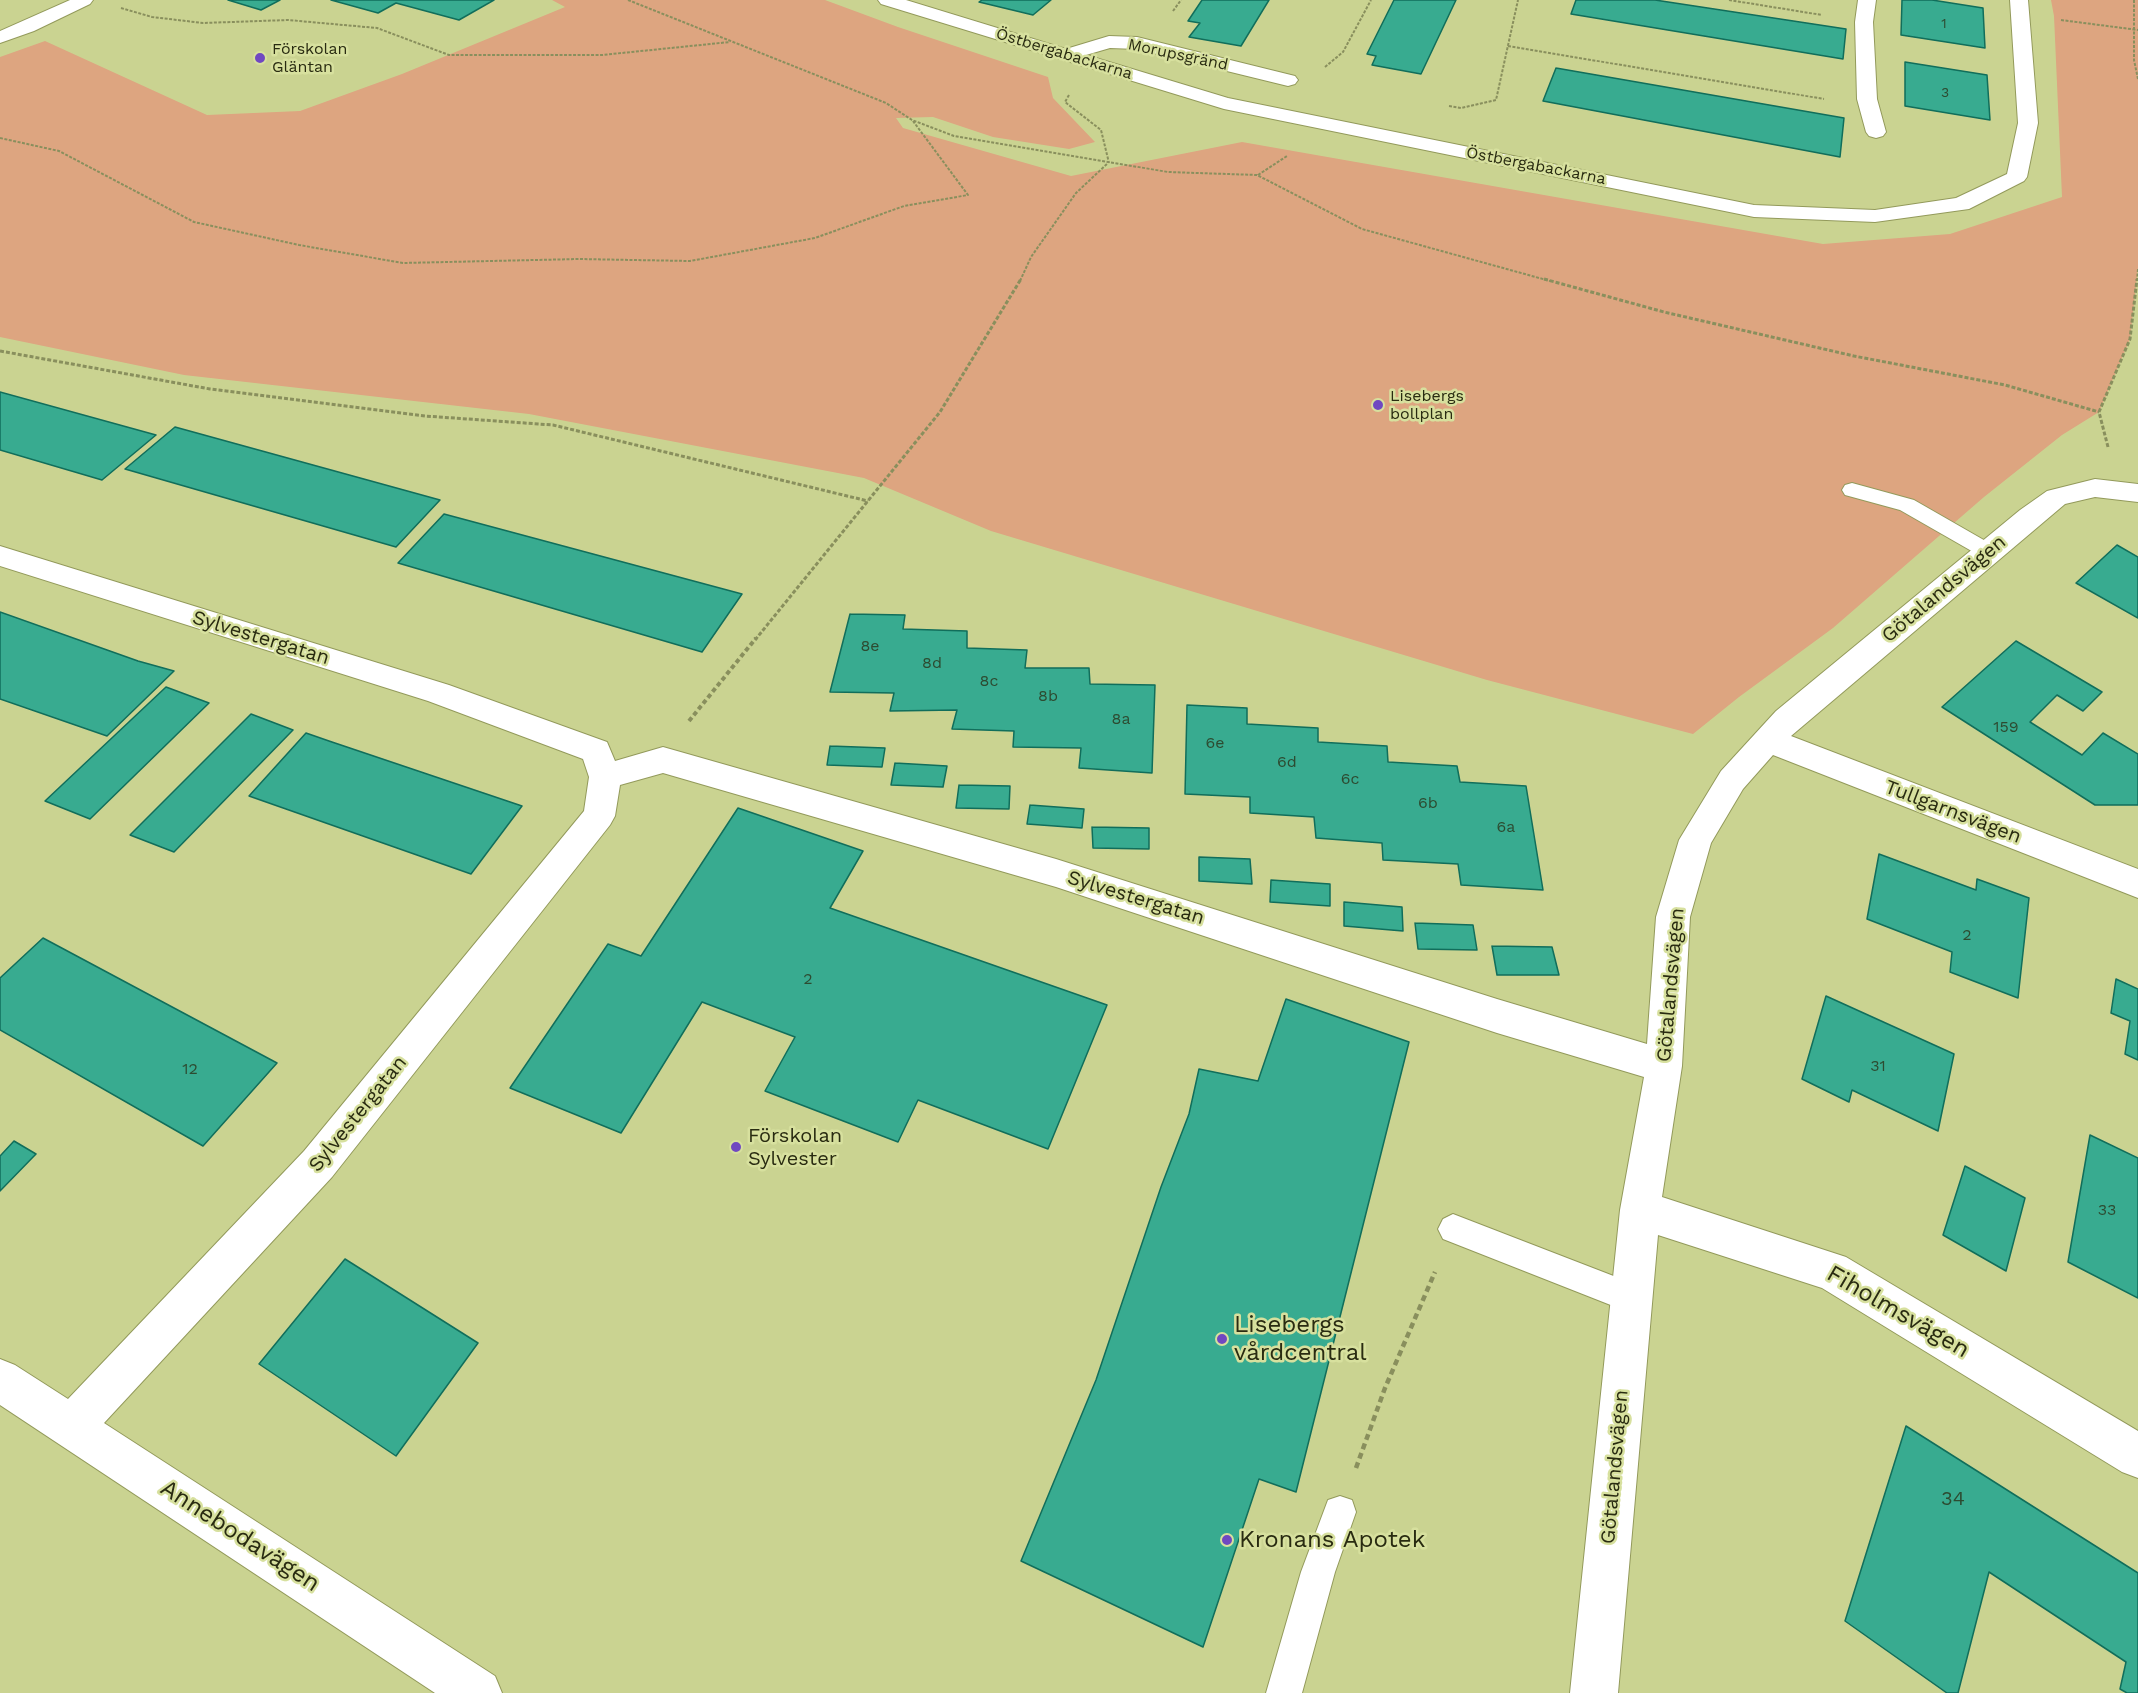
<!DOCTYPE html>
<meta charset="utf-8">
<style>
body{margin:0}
canvas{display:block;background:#cad391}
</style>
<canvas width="2138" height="1693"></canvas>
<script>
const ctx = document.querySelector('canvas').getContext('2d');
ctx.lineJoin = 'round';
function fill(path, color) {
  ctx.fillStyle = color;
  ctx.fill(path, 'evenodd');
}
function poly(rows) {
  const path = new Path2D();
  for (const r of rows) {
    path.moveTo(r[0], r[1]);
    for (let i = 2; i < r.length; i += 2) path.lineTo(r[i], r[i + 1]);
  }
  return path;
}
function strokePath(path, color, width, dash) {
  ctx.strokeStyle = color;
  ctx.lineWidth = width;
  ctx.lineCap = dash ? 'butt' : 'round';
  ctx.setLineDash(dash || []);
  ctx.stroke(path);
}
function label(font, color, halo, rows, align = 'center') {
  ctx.font = font + ' "Work Sans",sans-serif';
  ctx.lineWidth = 5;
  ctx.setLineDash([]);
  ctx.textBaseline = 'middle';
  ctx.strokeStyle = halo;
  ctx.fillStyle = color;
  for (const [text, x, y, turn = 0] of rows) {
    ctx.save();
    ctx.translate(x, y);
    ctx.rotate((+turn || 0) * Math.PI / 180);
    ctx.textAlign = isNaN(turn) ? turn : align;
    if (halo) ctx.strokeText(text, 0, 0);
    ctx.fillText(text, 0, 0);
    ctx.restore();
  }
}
fill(poly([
 [552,0,825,0,898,27,1048,77,1053,98,1095,142,1069,149,993,137,933,117,896,118,903,128,1071,176,1242,142,1823,244,1950,234,2062,197,2054,16,2051,0,2138,0,2138,268,2130,339,2099,412,2062,435,1984,497,1833,628,1739,697,1693,734,1487,680,991,531,864,478,529,414,184,375,0,337,0,57,45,41,207,115,300,111,402,74,565,7]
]), '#dda580');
const building = poly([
 [228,0,280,0,261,10,228,0],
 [331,0,494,0,459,20,396,3,378,13,331,0],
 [982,0,1051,0,1033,15,979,2,982,0],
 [1202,0,1269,0,1241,46,1189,37,1200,23,1188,21,1202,0],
 [1394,0,1456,0,1421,74,1372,65,1376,56,1367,54,1394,0],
 [1576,0,1655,0,1846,29,1843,59,1571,14,1576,0],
 [1902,0,1932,0,1983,8,1985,48,1901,35,1902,0],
 [1905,62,1987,75,1990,120,1905,106,1905,62],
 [1556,68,1844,118,1840,157,1543,101,1556,68],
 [0,392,156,435,102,480,0,450,0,392],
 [175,427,440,500,396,547,125,469,175,427],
 [444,514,742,594,702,652,398,563,444,514],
 [2117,545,2138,557,2138,618,2076,583,2117,545],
 [0,612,138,661,174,671,107,736,0,699,0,612],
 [850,614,905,615,903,629,967,631,967,648,1027,650,1025,668,1089,668,1090,684,1155,685,1152,773,1079,768,1081,748,1013,747,1014,731,952,729,957,710,890,711,894,693,830,692,850,614],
 [2016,641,2102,692,2083,711,2057,695,2030,722,2082,755,2103,733,2138,754,2138,805,2095,805,1942,707,2016,641],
 [166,687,209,703,90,819,45,801,166,687],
 [1187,705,1247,708,1247,724,1318,728,1318,742,1387,746,1388,762,1457,766,1460,782,1526,786,1543,890,1461,885,1458,864,1383,860,1382,843,1316,838,1314,817,1250,813,1250,797,1185,794,1187,705],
 [251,714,293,730,174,852,130,835,251,714],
 [306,733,329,741,522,806,471,874,249,796,306,733],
 [830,746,885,748,882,767,827,765,830,746],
 [895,763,947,766,943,787,891,785,895,763],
 [959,785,1010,786,1009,809,956,808,959,785],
 [1030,805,1084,809,1082,828,1027,824,1030,805],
 [738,808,863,851,830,908,1107,1005,1048,1149,918,1100,898,1142,765,1091,795,1037,702,1002,621,1133,510,1088,608,944,641,956,738,808],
 [1092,827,1149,828,1149,849,1093,848,1092,827],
 [1879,854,1976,890,1977,879,2029,898,2018,998,1950,972,1952,952,1867,919,1879,854],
 [1199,857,1250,859,1252,884,1199,881,1199,857],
 [1271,880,1330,884,1330,906,1270,902,1271,880],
 [1344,902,1402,907,1403,931,1344,926,1344,902],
 [1415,923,1473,925,1477,950,1418,949,1415,923],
 [43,938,277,1063,203,1146,0,1030,0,978,43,938],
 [1492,946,1552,947,1559,975,1497,975,1492,946],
 [2116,979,2138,989,2138,1060,2125,1054,2130,1021,2111,1013,2116,979],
 [1826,996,1954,1054,1938,1131,1852,1090,1849,1102,1802,1079,1826,996],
 [1286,999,1409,1042,1296,1492,1259,1479,1203,1647,1021,1561,1096,1380,1161,1187,1189,1114,1199,1069,1258,1081,1286,999],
 [2090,1135,2138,1158,2138,1298,2068,1262,2090,1135],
 [14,1141,36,1154,0,1191,0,1156,14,1141],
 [1965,1166,2025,1198,2006,1271,1943,1235,1965,1166],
 [345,1259,478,1343,396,1456,259,1364,345,1259],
 [1906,1426,2138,1573,2138,1693,2127,1693,2120,1689,2126,1662,1989,1572,1958,1693,1947,1693,1845,1621,1906,1426]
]);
fill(building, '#38ab90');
strokePath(building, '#116e5b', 1.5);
const lane = poly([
 [1852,483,1914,500,1996,547,1999,552,1996,557,1989,559,1982,557,1900,510,1845,495,1842,490,1845,485,1852,483],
 [1453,1214,1642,1287,1646,1298,1642,1309,1631,1313,1443,1239,1438,1229,1443,1219,1453,1214],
 [1340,1496,1352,1500,1356,1512,1335,1572,1302,1693,1266,1693,1301,1572,1328,1500,1340,1496]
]);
const street = poly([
 [70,0,93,0,90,4,34,31,0,43,0,31,70,0],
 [878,0,906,0,1066,49,1109,36,1137,37,1295,76,1298,80,1295,84,1288,86,1137,49,1110,48,1086,55,1228,98,1754,205,1875,210,1956,198,2007,174,2018,123,2010,0,2028,0,2038,123,2027,177,2024,181,1969,209,1875,222,1754,217,1224,109,881,4,878,0],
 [1858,0,1876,0,1873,22,1877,99,1886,132,1883,136,1876,138,1869,136,1866,132,1857,99,1855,22,1858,0],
 [2095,479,2138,484,2138,502,2095,497,2065,504,1791,736,2138,869,2138,898,1773,755,1743,789,1711,843,1690,917,1682,1066,1662,1197,1846,1257,2138,1431,2138,1478,2122,1472,1822,1288,1658,1235,1618,1693,1570,1693,1620,1210,1644,1077,1497,1033,1056,887,663,773,620,785,615,816,610,825,332,1177,104,1423,495,1676,502,1693,435,1693,0,1405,0,1359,15,1365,68,1399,304,1151,584,811,589,777,583,759,428,701,0,566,0,546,449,685,607,742,615,761,663,747,1056,859,1497,999,1647,1044,1656,917,1679,840,1721,771,1776,711,2020,510,2047,491,2095,479]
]);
strokePath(lane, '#939a5b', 2);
strokePath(street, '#939a5b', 2);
strokePath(poly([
 [628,0,886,103,912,120,954,136,1168,172,1257,175,1362,229,1550,281],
 [1729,0,1822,15],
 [2134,0,2134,60,2138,79],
 [121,8,152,17,203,23,288,20,377,28,449,55,602,55,730,42],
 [1173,11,1181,0],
 [2061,20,2138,30],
 [1508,46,1824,99],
 [1325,67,1343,52,1371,0],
 [1069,95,1065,102,1101,130,1109,163],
 [1449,106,1461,108,1496,100,1518,0],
 [0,138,59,151,194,222,299,245,403,263,579,259,690,261,815,238,904,206,968,195,913,121],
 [1258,175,1287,156],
 [1020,281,1031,257,1076,193,1108,163],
 [2137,281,2138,269]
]), '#898f5d', 2, [3, 1.5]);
strokePath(poly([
 [1544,279,1664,312,1854,356,2005,385,2099,412],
 [0,351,210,389,425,416,553,425,868,501],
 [2108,447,2099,412,2130,339,2137,279],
 [755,640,940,412,1021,279]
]), '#898f5d', 3, [4, 2]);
strokePath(poly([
 [689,721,756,638]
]), '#898f5d', 4, [4.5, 3]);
strokePath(poly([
 [1356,1468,1385,1388,1435,1272]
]), '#898f5d', 4.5, [6, 4]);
fill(lane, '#fff');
fill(street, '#fff');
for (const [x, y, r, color] of [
 [260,58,6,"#7048c1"],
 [1378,405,6,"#7048c1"],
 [736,1147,6,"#7048c1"],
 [1222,1339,6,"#7048c1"],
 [1227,1540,6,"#7048c1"]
]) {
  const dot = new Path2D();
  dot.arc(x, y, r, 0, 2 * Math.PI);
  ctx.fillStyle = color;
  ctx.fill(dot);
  strokePath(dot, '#d7e09e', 2);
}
label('14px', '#2d4b31', null, [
 ["1",1944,24],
 ["3",1945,93]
]);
label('16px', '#292b11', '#d7e09e', [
 ["Förskolan",272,49],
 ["Gläntan",272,67],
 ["Lisebergs",1390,396],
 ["bollplan",1390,414]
], 'left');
label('16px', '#292b11', '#d7e09e', [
 ["Östbergabackarna",1064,54,17],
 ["Morupsgränd",1178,55,12],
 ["Östbergabackarna",1536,166,11]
]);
label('16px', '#2d4b31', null, [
 ["8e",870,646],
 ["8d",932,663],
 ["8c",989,681],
 ["8b",1048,696],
 ["8a",1121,719],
 ["159",2006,727],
 ["6e",1215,743],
 ["6d",1287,762],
 ["6c",1350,779],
 ["6b",1428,803],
 ["6a",1506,827],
 ["2",1967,935],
 ["2",808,979],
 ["31",1878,1066],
 ["12",190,1069],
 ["33",2107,1210]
]);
label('20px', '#292b11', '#d7e09e', [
 ["Götalandsvägen",1944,589,-40],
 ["Sylvestergatan",261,638,17],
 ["Tullgarnsvägen",1953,812,21],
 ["Sylvestergatan",1136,898,17],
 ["Götalandsvägen",1671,985,-85],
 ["Sylvestergatan",358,1114,-51],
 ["Götalandsvägen",1615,1467,-85]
]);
label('20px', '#292b11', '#d7e09e', [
 ["Förskolan",748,1136],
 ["Sylvester",748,1159]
], 'left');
label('20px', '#2d4b31', null, [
 ["34",1953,1499]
]);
label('24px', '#292b11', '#d7e09e', [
 ["Fiholmsvägen",1898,1312,30],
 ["Annebodavägen",240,1536,33]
]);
label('24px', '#292b11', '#d7e09e', [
 ["Lisebergs",1234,1325],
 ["vårdcentral",1234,1353],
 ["Kronans Apotek",1239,1540]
], 'left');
</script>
